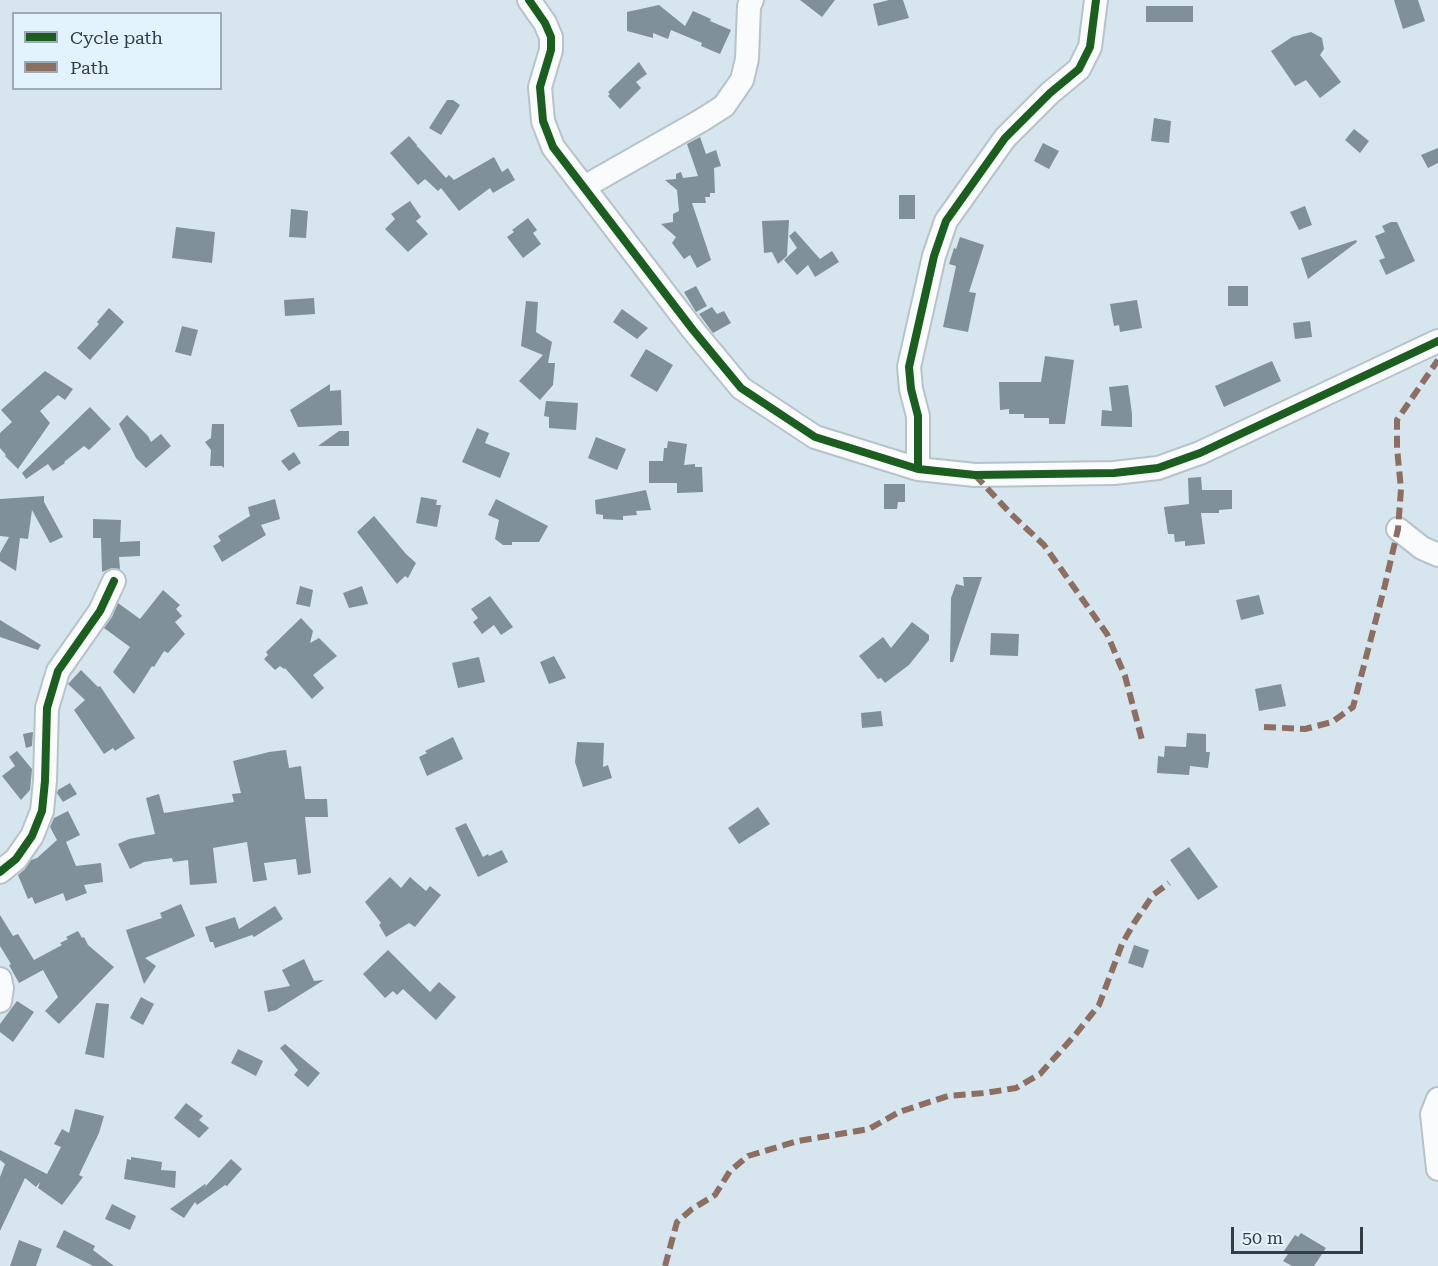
<!DOCTYPE html>
<style>
body{margin:0}
#map{position:relative;width:1438px;height:1266px;overflow:hidden;background:#d6e5ee;font-family:"Roboto Serif",serif}
canvas{display:block}
.legend{position:absolute;left:12px;top:12px;width:210px;height:78px;box-sizing:border-box;background:#e3f3fd;border:2px solid #9dabb3;margin:0;padding:8px 10px;list-style:none;font-size:18px;color:#333e44}
.legend li{display:flex;align-items:center;gap:12px;height:30px}
.legend b{width:30px;border:2px solid #9dabb3}
.scale{position:absolute;left:1231px;top:1227px;width:132px;height:27px;box-sizing:border-box;border:3px solid #333e44;border-top:0;padding-left:8px;font-size:18px;line-height:21px;white-space:nowrap;color:#333e44;-webkit-text-stroke:4px #e3f3fd;paint-order:stroke}
</style>
<div id="map">
<canvas width="1438" height="1266"></canvas>
<ul class="legend">
<li><b style="height:8px;background:#1b5e20"></b>Cycle path</li>
<li><b style="height:8px;background:#8d6e63"></b>Path</li>
</ul>
<div class="scale">50 m</div>
</div>
<script>
const ctx = document.querySelector('canvas').getContext('2d');
ctx.lineJoin = 'round';
function fill(path, color) {
  ctx.fillStyle = color;
  ctx.fill(path, 'evenodd');
}
function poly(rows) {
  const path = new Path2D();
  for (const r of rows) {
    path.moveTo(r[0], r[1]);
    for (let i = 2; i < r.length; i += 2) path.lineTo(r[i], r[i + 1]);
  }
  return path;
}
function strokePath(path, color, width, dash) {
  ctx.strokeStyle = color;
  ctx.lineWidth = width;
  ctx.lineCap = dash ? 'butt' : 'round';
  ctx.setLineDash(dash || []);
  ctx.stroke(path);
}
fill(poly([
 [800,0,835,0,822,17],
 [889,0,903,0,909,18,878,26,873,4],
 [1394,0,1418,0,1425,21,1403,29],
 [659,5,685,26,693,11,711,19,710,21,731,30,720,54,701,46,702,43,671,30,668,39,653,33,653,38,627,31,627,12],
 [1146,6,1193,6,1193,22,1146,22],
 [1311,32,1322,38,1324,49,1320,55,1341,82,1320,98,1306,80,1295,86,1271,51,1292,37],
 [639,62,647,74,636,82,641,88,620,109,608,96,610,94,608,92],
 [447,100,453,100,460,105,441,135,429,128],
 [1154,118,1171,121,1169,143,1151,141],
 [1354,129,1369,141,1360,153,1345,140],
 [409,136,417,145,416,148,417,146,446,178,449,175,454,180,494,157,502,172,508,168,515,180,493,193,490,188,459,211,441,188,438,191,425,179,418,185,390,153],
 [700,137,706,154,716,150,721,166,714,168,715,193,710,193,710,197,705,197,706,203,692,203,711,260,697,268,690,255,684,259,672,243,676,237,661,224,673,222,673,214,679,211,677,190,665,180,676,179,676,174,681,172,683,178,698,176,687,144],
 [1043,143,1059,151,1049,169,1034,161],
 [1438,148,1438,163,1428,168,1421,155],
 [899,195,915,195,915,219,899,219],
 [410,201,421,217,416,221,428,234,408,252,385,229,395,219,391,214],
 [1305,206,1312,225,1299,230,1290,212],
 [291,209,308,211,306,238,289,237],
 [528,218,537,230,533,233,541,244,523,258,507,237,514,232,512,230],
 [789,220,787,256,778,264,772,252,764,253,762,221],
 [1391,222,1397,222,1415,261,1386,275,1379,260,1385,258,1375,236,1385,232,1382,226],
 [176,227,215,232,212,263,172,258],
 [795,231,820,259,832,251,839,262,815,277,808,265,797,275,784,260,797,248,789,236],
 [960,237,984,245,969,292,976,293,968,332,943,327,956,266,949,264,954,248,956,249],
 [1356,240,1357,242,1308,279,1301,258],
 [696,286,707,306,696,312,684,292],
 [1228,286,1248,286,1248,306,1228,306],
 [314,298,315,314,285,316,284,300],
 [1137,300,1142,328,1120,332,1119,325,1114,326,1110,304],
 [526,301,538,302,536,332,552,342,548,363,555,363,553,385,540,400,519,381,543,355,521,346],
 [712,307,717,314,724,311,731,323,713,333,699,314],
 [109,308,124,322,90,360,77,348,99,324,97,322],
 [622,309,648,328,637,339,613,322],
 [1310,321,1312,337,1295,339,1293,323],
 [182,326,198,330,191,356,175,352],
 [646,349,673,365,657,392,630,376],
 [1045,356,1074,360,1065,424,1049,424,1049,418,1024,418,1024,414,1009,414,1009,409,1000,410,999,382,1041,382],
 [1272,361,1281,381,1224,407,1215,386],
 [45,371,73,389,65,400,58,395,40,411,50,423,18,469,5,456,6,455,0,448,0,433,12,422,1,410],
 [330,384,330,391,341,390,342,425,298,427,290,410],
 [1128,385,1132,414,1132,427,1101,426,1102,410,1112,411,1109,387],
 [546,401,578,403,576,430,549,428,549,417,544,416],
 [90,407,111,429,89,450,84,446,64,462,65,463,53,471,48,464,26,479,22,473],
 [127,415,148,436,151,442,161,434,171,446,146,468,136,458,119,424],
 [212,424,224,424,224,468,222,466,210,466,211,450,205,442,211,438],
 [477,428,489,433,485,443,510,453,500,478,462,462],
 [339,431,349,431,349,446,318,446],
 [596,437,626,449,617,470,588,458],
 [668,441,687,444,684,465,695,464,695,467,702,467,703,492,677,493,677,483,649,483,649,461,663,461,664,448,667,448],
 [294,452,301,463,289,471,281,461],
 [1201,477,1202,490,1232,490,1232,509,1219,510,1219,513,1201,513,1205,544,1185,546,1185,541,1175,542,1174,534,1168,534,1164,507,1189,504,1188,478],
 [884,484,905,484,905,502,898,502,897,509,884,509],
 [646,490,651,510,636,511,637,515,623,516,623,520,603,519,603,515,596,514,595,500],
 [44,496,44,502,63,537,50,543,32,510,28,539,20,538,16,571,0,561,0,553,9,537,0,536,0,499],
 [421,497,437,500,436,505,441,505,437,527,416,523],
 [275,499,280,519,261,525,266,535,222,562,213,546,221,541,218,536,250,516,248,507],
 [496,499,548,526,539,542,512,542,512,545,503,545,495,539,499,520,488,515],
 [374,516,406,554,416,563,408,578,405,576,397,584,357,532],
 [93,519,121,520,120,542,140,541,140,556,119,557,120,569,112,568,102,572,101,538,93,538],
 [963,577,982,577,953,662,950,662,951,598,956,584,964,586],
 [300,586,313,590,310,607,296,604],
 [362,586,368,604,349,608,343,593],
 [163,590,180,605,176,609,182,616,175,622,185,634,168,653,164,651,154,667,152,666,134,694,113,672,130,647,104,628,112,617,118,603,140,619],
 [1259,595,1264,614,1241,620,1236,600],
 [490,596,513,627,501,635,494,625,482,634,473,622,478,618,471,609],
 [301,618,313,631,310,643,319,638,337,656,313,675,324,688,312,699,285,668,284,669,280,666,275,670,264,659,268,655,266,652],
 [0,620,41,645,38,650,0,637],
 [912,622,929,635,929,640,909,665,885,683,881,678,878,679,859,656,883,637,891,648],
 [991,633,1019,634,1018,656,990,655],
 [554,656,566,678,549,684,540,662],
 [479,657,485,682,458,688,452,663],
 [81,670,98,687,100,686,135,738,115,751,113,748,104,754,74,710,85,700,68,684],
 [1281,684,1286,706,1259,711,1255,689],
 [881,711,883,726,862,728,861,713],
 [33,732,32,746,26,748,23,734],
 [1187,733,1206,734,1206,752,1210,752,1208,768,1190,766,1189,775,1157,773,1158,756,1164,757,1165,746,1186,747],
 [453,737,463,759,427,776,419,757,427,753,425,751],
 [577,742,604,743,603,767,608,765,612,778,583,787,575,762],
 [286,750,289,768,301,766,305,799,327,799,328,817,305,817,311,873,298,875,296,859,264,863,267,880,253,882,247,842,213,848,217,883,190,885,188,860,173,862,172,858,144,862,130,869,118,844,129,839,155,834,146,798,159,794,164,813,234,802,232,794,241,793,233,761,269,752],
 [17,751,32,769,30,790,21,800,2,776,15,766,9,757],
 [70,783,77,794,63,802,57,793,58,790],
 [758,807,770,824,739,844,728,828],
 [68,811,80,835,66,842,76,866,101,863,103,882,84,885,87,893,66,901,63,893,35,904,32,897,28,899,18,875,25,869,31,860,37,858,57,840,50,827,54,818],
 [466,823,483,857,488,854,489,856,502,850,508,862,478,877,455,828],
 [1189,847,1218,887,1198,900,1170,860],
 [390,877,401,888,410,877,426,891,430,886,441,895,415,927,409,923,386,937,379,925,381,923,365,902],
 [181,904,195,936,145,958,156,966,144,984,126,930,162,918,160,913],
 [275,906,283,919,254,937,252,935,215,948,213,942,210,942,205,927,235,917,239,929],
 [0,915,13,936,18,934,34,960,62,945,60,943,68,939,66,937,78,931,82,938,84,937,88,945,114,967,59,1024,45,1011,58,997,43,970,19,983,9,965,11,964,0,946],
 [1134,945,1149,950,1143,968,1128,963],
 [388,950,430,992,439,982,456,997,436,1020,403,989,397,995,393,991,385,998,363,974],
 [304,959,314,981,324,980,276,1010,268,1012,264,991,290,986,282,970],
 [141,997,154,1004,143,1025,130,1018],
 [17,1001,34,1012,13,1042,0,1032,0,1024],
 [96,1003,109,1004,104,1058,85,1054],
 [285,1044,320,1073,308,1087,294,1075,298,1070,280,1048],
 [238,1049,263,1061,256,1076,231,1063],
 [186,1103,203,1116,199,1120,209,1128,199,1138,174,1118],
 [75,1109,104,1116,99,1133,79,1175,83,1177,62,1205,38,1188,40,1182,36,1187,25,1178,0,1231,0,1177,5,1164,0,1160,0,1150,47,1174,61,1147,54,1144,62,1129,69,1133],
 [131,1157,162,1162,161,1170,176,1171,175,1188,124,1179,127,1159,131,1160],
 [231,1159,242,1169,227,1186,225,1185,197,1205,195,1202,184,1218,170,1209,205,1184,206,1185,203,1189],
 [112,1204,136,1216,130,1230,105,1219],
 [64,1230,95,1246,93,1250,114,1266,93,1266,56,1247],
 [1301,1233,1326,1248,1314,1266,1292,1266,1283,1261,1288,1254,1284,1251,1295,1235,1298,1237],
 [19,1240,42,1249,36,1266,10,1266]
]), '#7f9099');
const minor = poly([
 [529,0,545,23,551,37,551,50,540,87,543,121,553,147,693,330,741,388,815,437,918,469,975,475,1114,473,1158,468,1200,453,1438,341],
 [584,187,702,120,724,106,742,80,747,59,749,6,752,0],
 [918,469,918,416,911,389,909,367,934,256,946,221,1005,138,1050,93,1079,69,1090,47,1096,0],
 [1398,529,1422,548,1438,555],
 [0,872,16,859,32,836,42,811,45,781,47,708,58,671,100,611,114,581],
 [0,979,2,988,0,1001],
 [1438,1099,1432,1114,1438,1169]
]);
strokePath(minor, '#b7c3c9', 26);
strokePath(minor, '#f9fbfc', 22);
strokePath(poly([
 [975,475,1011,514,1044,545,1107,634,1125,676,1142,740],
 [1264,727,1305,729,1332,722,1353,707,1385,585,1398,529,1401,489,1397,448,1397,420,1438,360],
 [665,1266,677,1222,692,1209,715,1195,730,1171,748,1156,798,1141,869,1129,899,1112,948,1096,985,1093,1016,1088,1040,1074,1075,1035,1099,1005,1122,944,1134,923,1153,895,1169,883]
]), '#8d6e63', 6, [12, 6]);
strokePath(poly([
 [529,0,545,23,551,37,551,50,540,87,543,121,553,147,693,330,741,388,815,437,918,469,975,475,1114,473,1158,468,1200,453,1438,341],
 [918,469,918,416,911,389,909,367,934,256,946,221,1005,138,1050,93,1079,69,1090,47,1096,0],
 [0,872,16,859,32,836,42,811,45,781,47,708,58,671,100,611,114,581]
]), '#1b5e20', 8);
</script>
